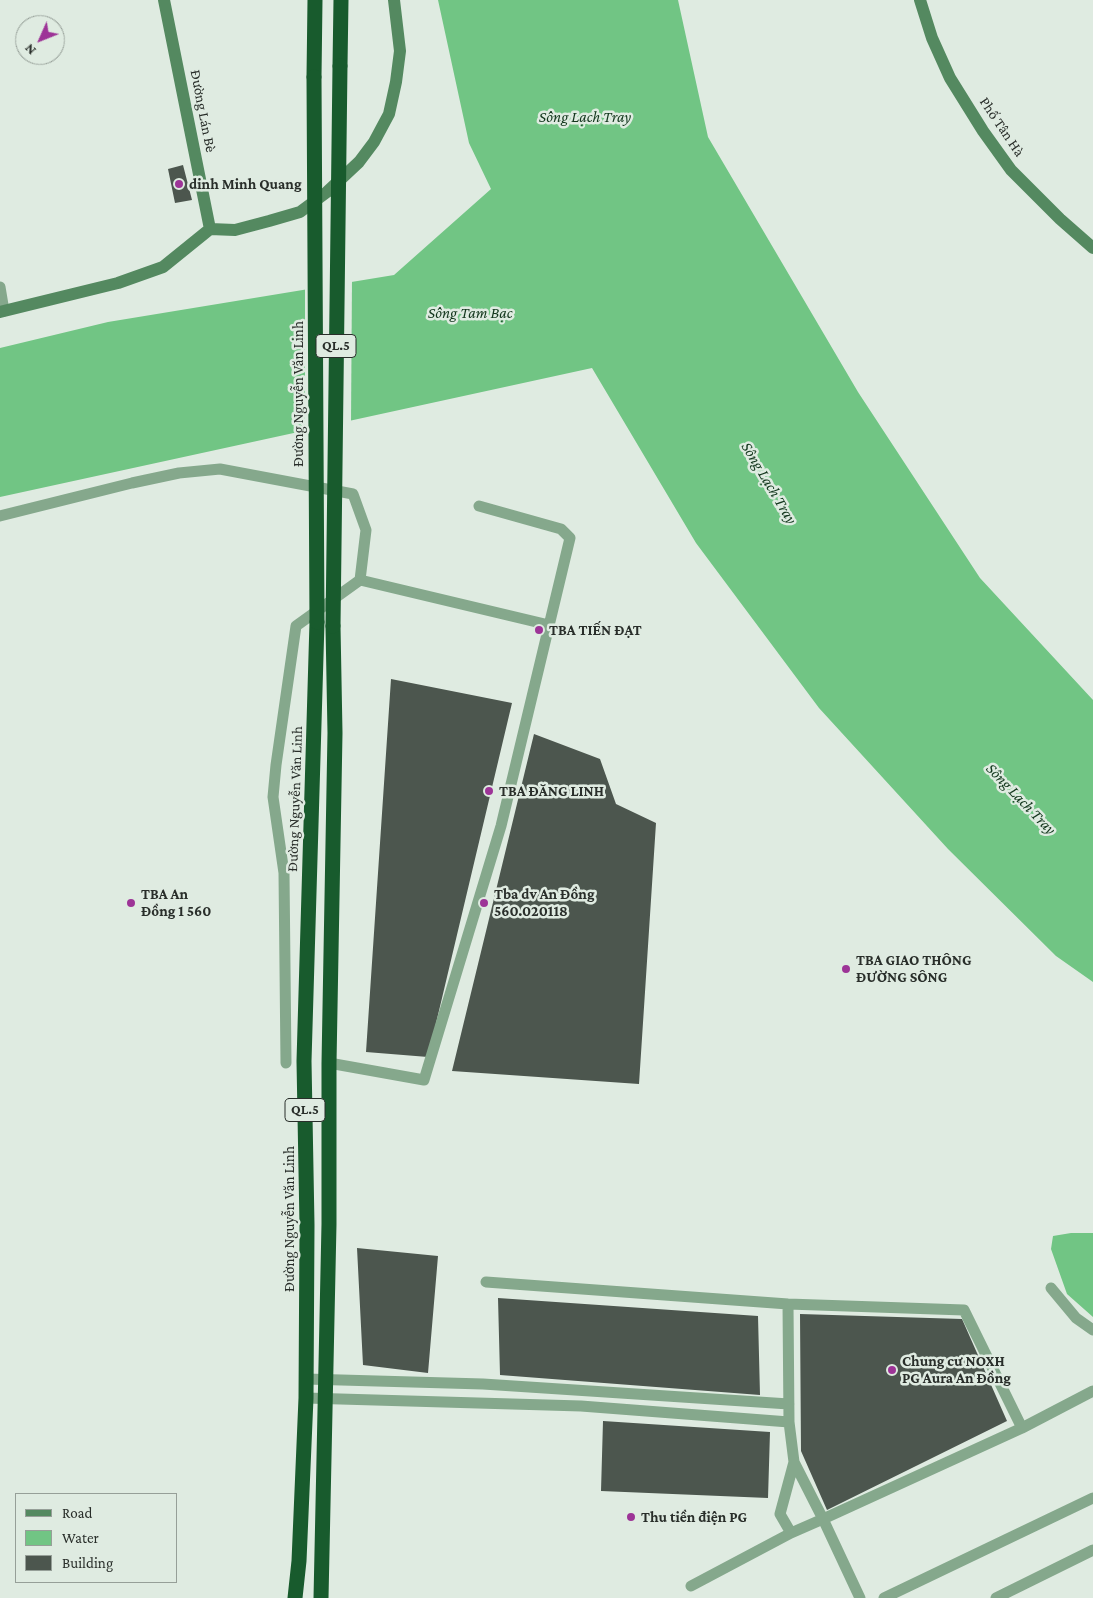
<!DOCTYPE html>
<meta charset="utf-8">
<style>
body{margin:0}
#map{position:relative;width:1093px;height:1598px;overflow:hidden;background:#dfebe1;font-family:"Crimson Pro",serif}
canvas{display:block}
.legend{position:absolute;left:15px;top:1493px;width:162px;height:90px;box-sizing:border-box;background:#dfebe1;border:1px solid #969f98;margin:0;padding:6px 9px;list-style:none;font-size:15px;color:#292e2a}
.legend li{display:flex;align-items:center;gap:10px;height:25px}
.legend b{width:25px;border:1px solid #969f98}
.north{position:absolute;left:15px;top:15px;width:50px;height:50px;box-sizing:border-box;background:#dfebe1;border:1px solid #969f98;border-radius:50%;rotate:226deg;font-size:14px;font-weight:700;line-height:20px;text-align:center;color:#292e2a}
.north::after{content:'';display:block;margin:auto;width:18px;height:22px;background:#9d3497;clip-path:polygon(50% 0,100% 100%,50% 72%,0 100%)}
</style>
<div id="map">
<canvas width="1093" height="1598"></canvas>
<ul class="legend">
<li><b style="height:6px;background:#548960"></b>Road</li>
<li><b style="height:14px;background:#71c584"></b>Water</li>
<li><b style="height:14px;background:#4c564e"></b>Building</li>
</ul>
<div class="north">N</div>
</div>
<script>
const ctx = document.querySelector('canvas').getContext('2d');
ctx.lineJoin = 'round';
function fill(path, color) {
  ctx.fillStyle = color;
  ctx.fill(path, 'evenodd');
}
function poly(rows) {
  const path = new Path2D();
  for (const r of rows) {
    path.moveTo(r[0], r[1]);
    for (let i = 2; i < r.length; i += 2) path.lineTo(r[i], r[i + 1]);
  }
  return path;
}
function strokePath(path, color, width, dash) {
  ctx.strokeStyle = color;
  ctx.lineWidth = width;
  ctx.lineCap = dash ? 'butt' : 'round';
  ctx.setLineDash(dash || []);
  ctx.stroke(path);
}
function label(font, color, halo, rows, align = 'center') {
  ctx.font = font + ' "Crimson Pro",serif';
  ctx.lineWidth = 5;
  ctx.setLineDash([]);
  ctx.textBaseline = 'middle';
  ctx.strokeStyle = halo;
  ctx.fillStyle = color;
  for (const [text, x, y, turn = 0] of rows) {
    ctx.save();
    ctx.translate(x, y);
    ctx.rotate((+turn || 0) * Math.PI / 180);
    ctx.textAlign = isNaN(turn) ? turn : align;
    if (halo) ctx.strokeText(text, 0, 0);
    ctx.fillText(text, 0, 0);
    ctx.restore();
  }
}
fill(poly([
 [438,0,678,0,708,137,858,392,980,578,1093,700,1093,982,1056,956,948,849,819,708,696,543,592,368,0,497,0,348,108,322,394,275,491,189,469,143],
 [1071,1233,1093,1233,1093,1317,1067,1294,1051,1249,1053,1236]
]), '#71c584');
fill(poly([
 [352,279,351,423,305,433,305,287]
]), '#dfebe1');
fill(poly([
 [183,165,192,200,175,203,168,169],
 [391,679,512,703,428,1057,366,1052],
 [534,734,600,759,616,804,656,823,639,1084,452,1071],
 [357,1248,438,1256,428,1373,363,1365],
 [498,1298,758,1316,760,1395,500,1375],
 [800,1314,962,1319,1007,1421,827,1510,801,1451],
 [603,1421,770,1432,768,1498,601,1491]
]), '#4c564e');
strokePath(poly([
 [0,287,4,311],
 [0,516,132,483,179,473,220,469,353,494,366,530,360,580,296,626,276,765,273,797,284,873,286,1063],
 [360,580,549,625],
 [329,1063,424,1080,501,826,570,538,561,529,479,506],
 [486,1282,788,1304,964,1310,1022,1428,823,1519,860,1598],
 [1051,1288,1076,1318,1093,1330],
 [306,1379,483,1384,789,1404],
 [306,1398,581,1406,789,1422],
 [1022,1428,1093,1391],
 [791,1533,780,1514,794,1462],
 [691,1586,791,1533,823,1519,794,1462,789,1422,788,1304],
 [884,1598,1093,1498],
 [996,1598,1093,1550]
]), '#85a88c', 11);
strokePath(poly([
 [164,0,210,229],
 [920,0,932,38,950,78,983,131,1011,170,1060,219,1093,248],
 [0,312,118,283,163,267,210,229,235,230,269,221,300,212,327,192,359,162,374,142,389,114,396,82,400,51,394,0]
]), '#548960', 12);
strokePath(poly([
 [340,66,341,0],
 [314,77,315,0],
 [295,1598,299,1561,306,1398,307,1225,304,1061,317,622],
 [321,1598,329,1224,329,1063,335,733,333,626]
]), '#185b2d', 15);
strokePath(poly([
 [314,77,317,622],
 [333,626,340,66]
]), '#185b2d', 15);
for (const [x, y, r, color] of [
 [179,184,5,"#9d3497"],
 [539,630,5,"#9d3497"],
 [489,791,5,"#9d3497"],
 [131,903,5,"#9d3497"],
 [484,903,5,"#9d3497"],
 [846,969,5,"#9d3497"],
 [892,1370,5,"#9d3497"],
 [631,1517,5,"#9d3497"]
]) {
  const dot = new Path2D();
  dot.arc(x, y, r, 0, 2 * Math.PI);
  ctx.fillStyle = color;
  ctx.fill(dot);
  strokePath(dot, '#dfebe1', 2);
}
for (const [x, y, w] of [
 [336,346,40],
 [305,1110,40]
]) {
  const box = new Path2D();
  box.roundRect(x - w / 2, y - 11.5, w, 23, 4);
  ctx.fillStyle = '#dfebe1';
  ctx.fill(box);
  strokePath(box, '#292e2a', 1);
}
label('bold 14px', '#292e2a', null, [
 ["QL.5",336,346],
 ["QL.5",305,1110]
]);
label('15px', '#292e2a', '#dfebe1', [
 ["Đường Lán Bè",203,111,79],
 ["Phố Tân Hà",1002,127,56],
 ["Đường Nguyễn Văn Linh",298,394,-90],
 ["Đường Nguyễn Văn Linh",295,799,-88],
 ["Đường Nguyễn Văn Linh",289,1219,-90]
]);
label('bold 15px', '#292e2a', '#dfebe1', [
 ["dinh Minh Quang",189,184],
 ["TBA TIẾN ĐẠT",549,630],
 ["TBA ĐĂNG LINH",499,791],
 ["TBA An",141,894],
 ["Đồng 1 560",141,911],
 ["Tba dv An Đồng",494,894],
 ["560.020118",494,911],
 ["TBA GIAO THÔNG",856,960],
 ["ĐƯỜNG SÔNG",856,977],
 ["Chung cư NOXH",902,1361],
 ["PG Aura An Đồng",902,1378],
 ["Thu tiền điện PG",641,1517]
], 'left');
label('italic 16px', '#13371d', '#dfebe1', [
 ["Sông Lạch Tray",585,117],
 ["Sông Tam Bạc",470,313],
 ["Sông Lạch Tray",769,483,59],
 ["Sông Lạch Tray",1021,799,46]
]);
</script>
